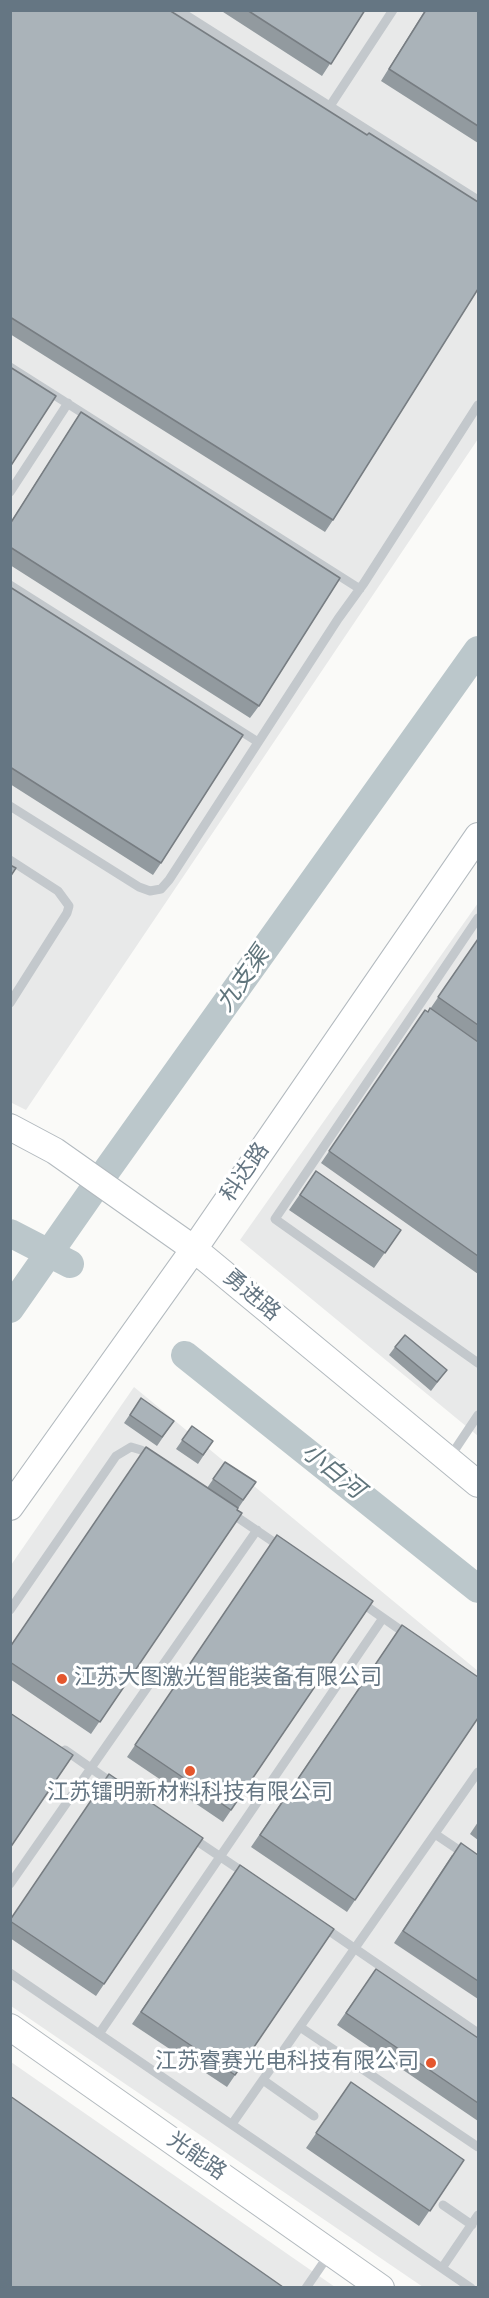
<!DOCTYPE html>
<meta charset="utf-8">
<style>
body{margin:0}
#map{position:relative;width:489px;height:2298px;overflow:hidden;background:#fafaf8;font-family:"Titillium Web",sans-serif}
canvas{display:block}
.frame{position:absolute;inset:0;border:12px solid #657683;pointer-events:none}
</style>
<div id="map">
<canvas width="489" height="2298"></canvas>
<div class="frame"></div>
</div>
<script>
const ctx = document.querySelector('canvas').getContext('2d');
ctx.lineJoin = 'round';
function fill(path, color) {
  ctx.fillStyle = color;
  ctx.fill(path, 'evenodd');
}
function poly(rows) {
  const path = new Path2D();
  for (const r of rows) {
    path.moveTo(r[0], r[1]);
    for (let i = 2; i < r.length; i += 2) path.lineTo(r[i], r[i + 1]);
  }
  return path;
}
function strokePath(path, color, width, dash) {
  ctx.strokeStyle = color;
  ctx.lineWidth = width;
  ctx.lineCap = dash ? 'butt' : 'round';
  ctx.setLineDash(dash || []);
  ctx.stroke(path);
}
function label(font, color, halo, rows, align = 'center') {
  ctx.font = font + ' "Titillium Web","Noto Sans SC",sans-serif';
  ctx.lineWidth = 6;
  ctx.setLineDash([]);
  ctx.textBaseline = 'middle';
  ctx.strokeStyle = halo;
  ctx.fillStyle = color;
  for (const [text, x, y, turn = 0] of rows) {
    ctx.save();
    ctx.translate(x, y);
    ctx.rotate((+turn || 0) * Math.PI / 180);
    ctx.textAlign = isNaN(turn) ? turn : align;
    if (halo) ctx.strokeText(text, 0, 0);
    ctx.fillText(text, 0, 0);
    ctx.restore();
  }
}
fill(poly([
 [10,11,478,11,478,439,26,1110,10,1102],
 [478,903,478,1436,240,1240],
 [134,1387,478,1671,478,2287,423,2287,11,2006,11,1565],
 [11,2062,335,2287,11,2287]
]), '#e8e9e9');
strokePath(poly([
 [10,1233,70,1264],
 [10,1309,107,1170,478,650],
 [185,1355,478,1589]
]), '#bbc7cb', 28);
const secondary = poly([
 [10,1127,55,1151,194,1249,478,1484],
 [10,1507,194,1249,478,836],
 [10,2027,381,2288]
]);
strokePath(secondary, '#b3babf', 28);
strokePath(poly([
 [178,10,478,200],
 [330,106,393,10],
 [10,367,360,589],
 [10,492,68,403],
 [10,585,258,742],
 [10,806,139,887,150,891,161,889,169,880,338,619,364,583,478,405],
 [10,860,58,891,69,906,67,913,10,1003],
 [478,918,275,1219,478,1363],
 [450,1457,478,1415],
 [228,1511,281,1547],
 [359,1601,409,1636],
 [10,1610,116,1456,131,1447,141,1450,153,1458],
 [65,1750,115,1785],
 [435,1834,478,1863],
 [191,1837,246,1874],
 [10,1884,257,1530],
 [322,1926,478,2033],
 [10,1973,471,2288],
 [300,2027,478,2147],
 [99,2034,383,1618],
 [263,2080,314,2116],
 [232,2124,478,1772],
 [443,2205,472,2225],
 [442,2268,478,2215],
 [306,2288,330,2253]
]), '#c3c8cc', 9);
strokePath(secondary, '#fff', 26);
fill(poly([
 [10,10,333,520,325,532,10,334],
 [220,10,365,10,322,76],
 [425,10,478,10,478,143,381,81],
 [81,412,259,706,250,718,10,565,10,523],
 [10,587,161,863,153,875,10,784],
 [478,939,478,1274,321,1163,425,1010,428,1012],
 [316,1171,401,1230,374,1268,289,1210],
 [395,1347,441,1378,431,1391,389,1355],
 [141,1398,174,1421,157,1446,124,1423],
 [192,1426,213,1441,198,1464,176,1449],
 [225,1462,256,1482,237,1510,242,1513,91,1734,10,1679,10,1647,207,1488],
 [277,1535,373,1601,223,1822,127,1757],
 [402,1625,478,1718,347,1912,251,1847],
 [478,1822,478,1840,470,1834],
 [203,1838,96,1996,10,1938,10,1919],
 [452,1855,478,1855,478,1999,394,1943],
 [240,1865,334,1929,227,2087,132,2024],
 [376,1969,478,2038,478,2121,337,2025],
 [351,2082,464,2160,419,2226,306,2148]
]), '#929a9f');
const building = poly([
 [10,10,169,10,367,135,369,133,478,202,478,289,333,520,10,317,10,10],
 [247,10,365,10,331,64,247,10],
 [426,10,478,10,478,126,389,69,426,10],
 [10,367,56,396,10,467,10,367],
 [81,412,340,578,259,706,10,547,10,524,81,412],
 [10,587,243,735,161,863,10,767,10,587],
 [10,865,16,868,10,877,10,865],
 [478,939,478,1025,438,997,478,939],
 [430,1008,478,1042,478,1256,329,1151,425,1010,428,1012,430,1008],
 [316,1171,401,1230,385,1253,300,1195,316,1171],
 [405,1335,447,1370,437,1382,395,1347,405,1335],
 [141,1398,174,1421,162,1437,130,1415,141,1398],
 [192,1426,213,1441,203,1455,182,1440,192,1426],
 [146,1447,238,1508,237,1510,242,1513,100,1722,10,1662,10,1647,146,1447],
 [225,1462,256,1482,243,1500,213,1479,225,1462],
 [277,1535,373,1601,231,1810,135,1745,277,1535],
 [402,1625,478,1677,478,1718,355,1900,260,1835,402,1625],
 [10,1713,73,1755,10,1848,10,1713],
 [109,1774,203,1838,104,1984,10,1921,10,1920,109,1774],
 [461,1843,478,1855,478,1981,403,1931,461,1843],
 [240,1865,334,1929,235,2075,141,2012,240,1865],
 [376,1969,478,2038,478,2103,346,2013,376,1969],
 [351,2082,464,2160,430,2211,316,2133,351,2082],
 [10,2096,283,2287,282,2288,10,2288,10,2096]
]);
fill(building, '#aab3b9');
strokePath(building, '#777d82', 1.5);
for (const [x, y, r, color] of [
 [62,1679,6,"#e4572e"],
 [190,1771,6,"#e4572e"],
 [431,2063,6,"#e4572e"]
]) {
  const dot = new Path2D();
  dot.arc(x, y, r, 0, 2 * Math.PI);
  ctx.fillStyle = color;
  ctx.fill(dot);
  strokePath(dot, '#fff', 2);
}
label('22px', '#657683', '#fff', [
 ["科达路",246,1173,-55],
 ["勇进路",251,1296,40],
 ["光能路",196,2157,35]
]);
label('22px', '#657683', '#fff', [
 ["江苏大图激光智能装备有限公司",74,1679],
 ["江苏镭明新材料科技有限公司",190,1794,"center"],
 ["江苏睿赛光电科技有限公司",419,2063,"right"]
], 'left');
label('italic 24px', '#60757c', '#fff', [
 ["九支渠",244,980,-55],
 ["小白河",332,1472,39]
]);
</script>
